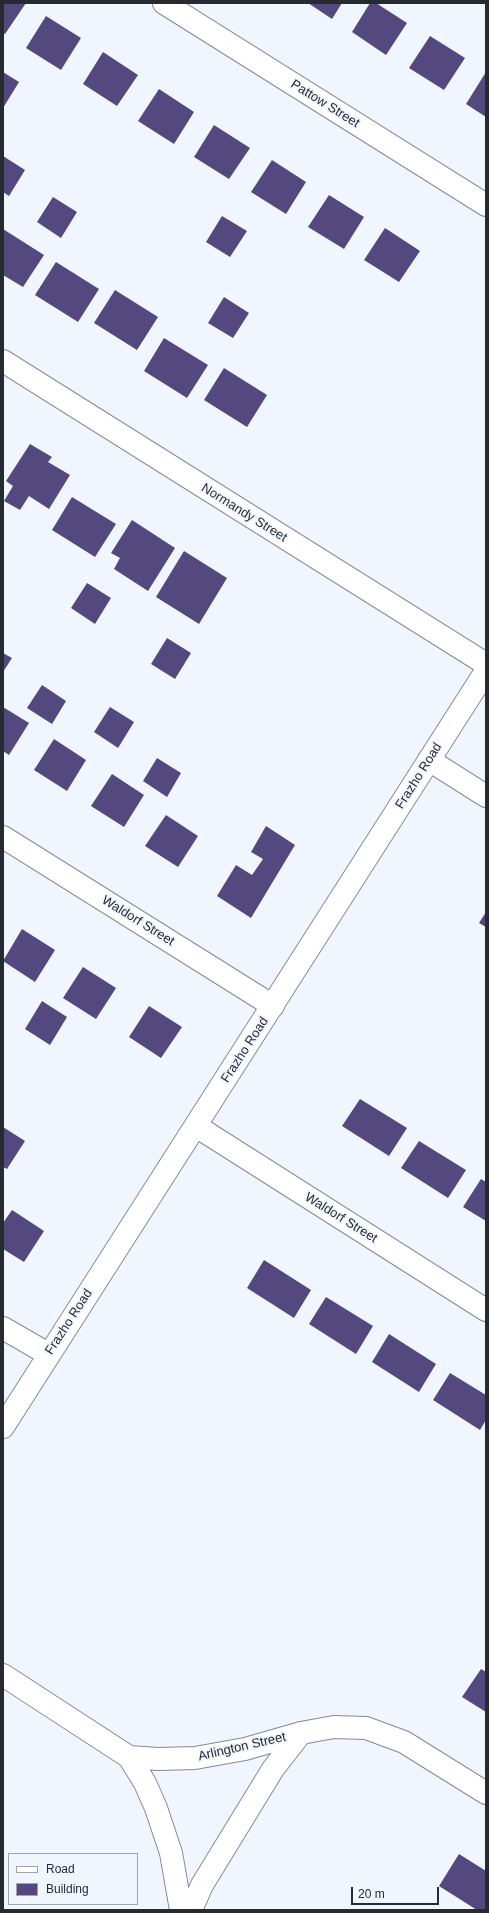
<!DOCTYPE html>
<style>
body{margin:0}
#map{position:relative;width:489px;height:1913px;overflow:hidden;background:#f1f5fd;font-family:Helvetica,sans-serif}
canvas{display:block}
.frame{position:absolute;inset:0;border:4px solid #262a31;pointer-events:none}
.legend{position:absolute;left:8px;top:1853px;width:130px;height:52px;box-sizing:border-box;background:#f1f5fd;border:1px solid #a0a4ab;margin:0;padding:5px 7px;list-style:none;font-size:12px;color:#262a31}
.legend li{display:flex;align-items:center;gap:8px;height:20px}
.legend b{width:20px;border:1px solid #a0a4ab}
.scale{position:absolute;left:351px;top:1887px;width:88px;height:18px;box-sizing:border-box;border:2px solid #262a31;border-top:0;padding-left:5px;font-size:12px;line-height:14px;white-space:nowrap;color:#262a31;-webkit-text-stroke:3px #f1f5fd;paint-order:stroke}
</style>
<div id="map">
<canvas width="489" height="1913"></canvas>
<div class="frame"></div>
<ul class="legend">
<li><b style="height:5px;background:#fff"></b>Road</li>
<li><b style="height:11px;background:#53497e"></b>Building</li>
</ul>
<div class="scale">20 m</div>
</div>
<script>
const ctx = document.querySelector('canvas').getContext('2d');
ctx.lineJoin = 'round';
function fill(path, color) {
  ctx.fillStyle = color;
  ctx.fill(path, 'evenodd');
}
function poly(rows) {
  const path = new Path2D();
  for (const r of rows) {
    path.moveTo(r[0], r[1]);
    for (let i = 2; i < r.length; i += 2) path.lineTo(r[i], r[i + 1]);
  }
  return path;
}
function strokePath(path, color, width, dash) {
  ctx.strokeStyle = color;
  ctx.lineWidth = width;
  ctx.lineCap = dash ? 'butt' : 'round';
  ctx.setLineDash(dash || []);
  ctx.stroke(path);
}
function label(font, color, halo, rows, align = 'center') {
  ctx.font = font + ' Helvetica,sans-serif';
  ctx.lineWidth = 4;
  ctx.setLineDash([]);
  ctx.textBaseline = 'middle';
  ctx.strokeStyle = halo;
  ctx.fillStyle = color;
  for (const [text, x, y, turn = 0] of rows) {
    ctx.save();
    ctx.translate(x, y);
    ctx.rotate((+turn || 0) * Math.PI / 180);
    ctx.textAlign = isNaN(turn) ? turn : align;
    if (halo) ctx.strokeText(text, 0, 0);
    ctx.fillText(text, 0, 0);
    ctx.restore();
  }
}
fill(poly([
 [3,3,26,3,5,34,3,33],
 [308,3,342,3,332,19],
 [370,3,376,3,407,23,386,55,352,32],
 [46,16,81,38,61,70,26,48],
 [430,36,465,58,444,90,409,68],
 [103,52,138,75,117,106,83,84],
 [3,72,19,82,3,108],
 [486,72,486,117,466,104],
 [159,89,194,112,174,144,138,121],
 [214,125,250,148,229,179,194,157],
 [3,156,25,170,9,196,3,192],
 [272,160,306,182,286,214,251,192],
 [329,195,364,217,344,249,308,227],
 [53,197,77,212,61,238,37,222],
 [222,216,247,231,230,257,206,242],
 [385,228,420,251,399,282,364,260],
 [3,229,44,255,23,287,3,275],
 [56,262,99,289,78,322,35,295],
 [115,290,158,317,137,350,94,323],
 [224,297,249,313,233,338,208,323],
 [164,338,208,365,187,398,144,371],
 [224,368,267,395,247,427,204,400],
 [30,444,52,457,48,462,70,475,49,509,29,496,20,510,4,501,13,486,6,481],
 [72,497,116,524,95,557,52,530],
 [132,520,175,548,148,591,114,569,120,558,111,553],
 [184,551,227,578,199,624,156,597],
 [87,583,111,598,95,624,71,608],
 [167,638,191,653,175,679,151,664],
 [3,653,12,658,3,672],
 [42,685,66,701,52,724,27,708],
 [3,707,29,723,9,755,3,751],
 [110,707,134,722,118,748,94,732],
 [54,739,86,760,67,791,34,770],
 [157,758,181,773,167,797,143,781],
 [112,774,144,795,124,827,91,806],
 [166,815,198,836,178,867,145,846],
 [266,826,295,845,251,918,217,896,236,865,252,875,263,859,251,852],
 [486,912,486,927,479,923],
 [22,929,55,950,35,982,3,961],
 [83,967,116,988,96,1019,63,998],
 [42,1001,67,1017,50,1045,25,1029],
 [149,1006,182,1027,161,1058,129,1037],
 [360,1099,407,1128,389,1156,342,1126],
 [3,1127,25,1141,7,1169,3,1167],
 [419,1141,466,1170,448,1198,401,1168],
 [481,1179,486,1182,486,1221,463,1207],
 [12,1210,44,1231,24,1262,3,1249,3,1223],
 [264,1260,311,1290,294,1318,247,1288],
 [326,1297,373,1326,356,1354,309,1324],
 [389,1334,436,1364,419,1392,372,1362],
 [450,1373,486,1395,486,1420,480,1430,433,1400],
 [481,1669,486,1672,486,1712,462,1697],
 [459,1854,486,1871,486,1910,477,1910,439,1886]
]), '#53497e');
const minor = poly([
 [164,3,486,205],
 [3,361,486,664],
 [429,760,486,796],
 [3,837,273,1006],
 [196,1126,486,1310],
 [3,1328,48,1354],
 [3,1675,129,1757,158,1759,195,1758,245,1749,301,1733,334,1727,366,1728,404,1742,486,1793],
 [129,1757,145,1783,156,1808,171,1853,181,1910],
 [191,1910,202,1885,273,1769,301,1733]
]);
const tertiary = poly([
 [3,1427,486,671]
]);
strokePath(minor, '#808a9a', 24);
strokePath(tertiary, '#808a9a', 24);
strokePath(minor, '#fff', 22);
strokePath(tertiary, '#fff', 22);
label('13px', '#262a31', '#f1f5fd', [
 ["Pattow Street",325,104,32],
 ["Normandy Street",244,513,32],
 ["Frazho Road",419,776,-58],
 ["Waldorf Street",138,921,32],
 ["Frazho Road",245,1050,-57],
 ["Waldorf Street",341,1218,32],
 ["Frazho Road",69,1322,-57],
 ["Arlington Street",242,1747,-13]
]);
</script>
